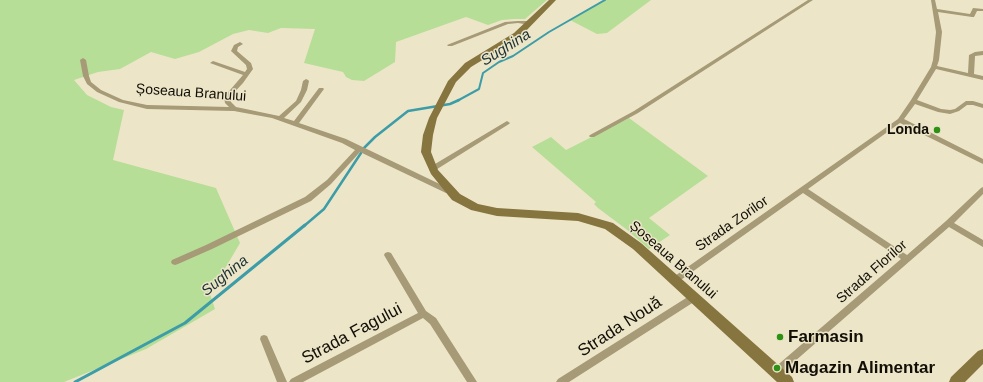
<!DOCTYPE html>
<meta charset="utf-8">
<style>
body{margin:0}
canvas{display:block;background:#ece5c8}
</style>
<canvas width="983" height="382"></canvas>
<script>
const ctx = document.querySelector('canvas').getContext('2d');
ctx.lineJoin = 'round';
function fill(path, color) {
  ctx.fillStyle = color;
  ctx.fill(path, 'evenodd');
}
function poly(rows) {
  const path = new Path2D();
  for (const r of rows) {
    path.moveTo(r[0], r[1]);
    for (let i = 2; i < r.length; i += 2) path.lineTo(r[i], r[i + 1]);
  }
  return path;
}
function strokePath(path, color, width, dash) {
  ctx.strokeStyle = color;
  ctx.lineWidth = width;
  ctx.lineCap = dash ? 'butt' : 'round';
  ctx.setLineDash(dash || []);
  ctx.stroke(path);
}
function label(font, color, halo, rows, align = 'center') {
  ctx.font = font + ' Arial,sans-serif';
  ctx.lineWidth = 3;
  ctx.setLineDash([]);
  ctx.textBaseline = 'middle';
  ctx.strokeStyle = halo;
  ctx.fillStyle = color;
  for (const [text, x, y, turn = 0] of rows) {
    ctx.save();
    ctx.translate(x, y);
    ctx.rotate((+turn || 0) * Math.PI / 180);
    ctx.textAlign = isNaN(turn) ? turn : align;
    if (halo) ctx.strokeText(text, 0, 0);
    ctx.fillText(text, 0, 0);
    ctx.restore();
  }
}
fill(poly([
 [0,0,547,0,525,19,514,19,502,20,488,25,466,17,396,42,395,62,364,81,352,80,346,77,343,72,304,63,315,29,281,28,268,33,249,30,233,34,199,52,175,59,151,52,120,69,98,72,74,80,87,95,111,107,124,110,113,160,216,188,240,243,210,294,215,309,146,349,64,382,0,382],
 [604,0,651,0,607,33,597,34,570,20],
 [629,118,708,176,649,218,670,235,649,249,626,229,598,208,594,204,596,202,532,147,551,137,566,150]
]), '#b7de96');
strokePath(poly([
 [457,101,479,89,483,73,499,62,513,56,549,32,605,0]
]), '#3c9ca7', 2);
strokePath(poly([
 [364,148,375,137,408,111,450,104,459,100],
 [304,226,324,209,361,153]
]), '#3c9ca7', 2.5);
strokePath(poly([
 [75,382,185,323,305,225]
]), '#3c9ca7', 3);
fill(poly([
 [808,0,813,0,638,113,594,137,590,137,589,136,590,135,634,111,808,0],
 [931,0,935,0,937,9,970,14,973,8,983,9,983,11,977,11,974,17,972,17,938,12,942,32,939,60,937,66,968,73,969,55,975,52,983,51,983,55,975,56,974,74,983,76,983,80,936,69,917,100,941,109,950,110,955,109,966,101,973,101,983,104,983,108,973,105,967,105,959,111,950,114,938,112,915,104,904,119,983,159,983,164,900,123,808,189,907,255,946,221,981,188,983,187,983,194,954,223,983,240,983,247,949,227,779,375,776,376,773,375,771,372,773,369,901,259,803,193,678,282,675,283,672,282,671,280,672,278,898,119,911,100,931,67,933,60,936,32,931,0],
 [518,21,530,21,533,23,530,25,518,23,508,24,452,46,448,46,447,45,505,22,518,21],
 [240,42,243,44,238,47,237,51,251,63,253,69,243,83,230,97,231,102,236,107,279,116,296,101,301,90,303,81,306,79,308,80,309,81,307,90,301,102,284,118,294,121,319,88,323,88,324,89,299,123,346,139,450,189,452,191,450,193,446,193,360,152,331,184,311,201,212,249,178,264,175,265,172,264,171,262,172,260,206,245,305,197,327,180,355,150,342,143,272,118,234,111,147,109,119,102,97,92,87,84,83,76,80,60,83,58,86,60,89,76,91,82,101,90,123,100,147,105,229,107,225,103,224,97,243,75,210,63,213,61,245,72,247,69,246,65,231,51,234,45,240,42],
 [507,121,510,123,509,124,434,171,430,171,429,169,430,167,507,121],
 [388,252,391,253,426,311,436,318,477,382,467,382,430,324,423,318,303,382,289,382,291,379,418,313,384,255,385,253,388,252],
 [694,293,697,294,698,297,697,300,569,382,556,382,558,379,694,293],
 [264,335,267,336,287,382,277,382,260,339,261,336,264,335]
]), '#a69a77');
fill(poly([
 [549,0,556,0,520,37,471,67,456,82,437,118,433,135,431,152,438,170,460,194,478,204,497,208,578,213,613,223,641,243,792,377,794,382,777,382,633,249,605,229,578,221,497,216,471,210,452,200,431,174,421,152,423,135,429,118,448,81,465,63,514,33,549,0],
 [983,349,983,364,965,382,949,382,951,377,978,351,983,349]
]), '#87753f');
for (const [x, y, r, color] of [
 [937,130,4,"#2c9213"],
 [780,337,4,"#2c9213"],
 [777,368,4,"#2c9213"]
]) {
  const dot = new Path2D();
  dot.arc(x, y, r, 0, 2 * Math.PI);
  ctx.fillStyle = color;
  ctx.fill(dot);
  strokePath(dot, '#ece5c8', 1.5);
}
label('14px', '#100e05', '#ece5c8', [
 ["Șoseaua Branului",191,93,4],
 ["Strada Zorilor",732,224,-35],
 ["Șoseaua Branului",673,260,41],
 ["Strada Florilor",872,272,-41]
]);
label('bold 14px', '#100e05', '#ece5c8', [
 ["Londa",929,130]
], 'right');
label('italic 15px', '#1b3133', '#ece5c8', [
 ["Sughina",506,48,-32],
 ["Sughina",225,276,-39]
]);
label('17px', '#100e05', '#ece5c8', [
 ["Strada Nouă",620,327,-33],
 ["Strada Fagului",352,334,-28]
]);
label('bold 17px', '#100e05', '#ece5c8', [
 ["Farmasin",788,337],
 ["Magazin Alimentar",785,368]
], 'left');
</script>
